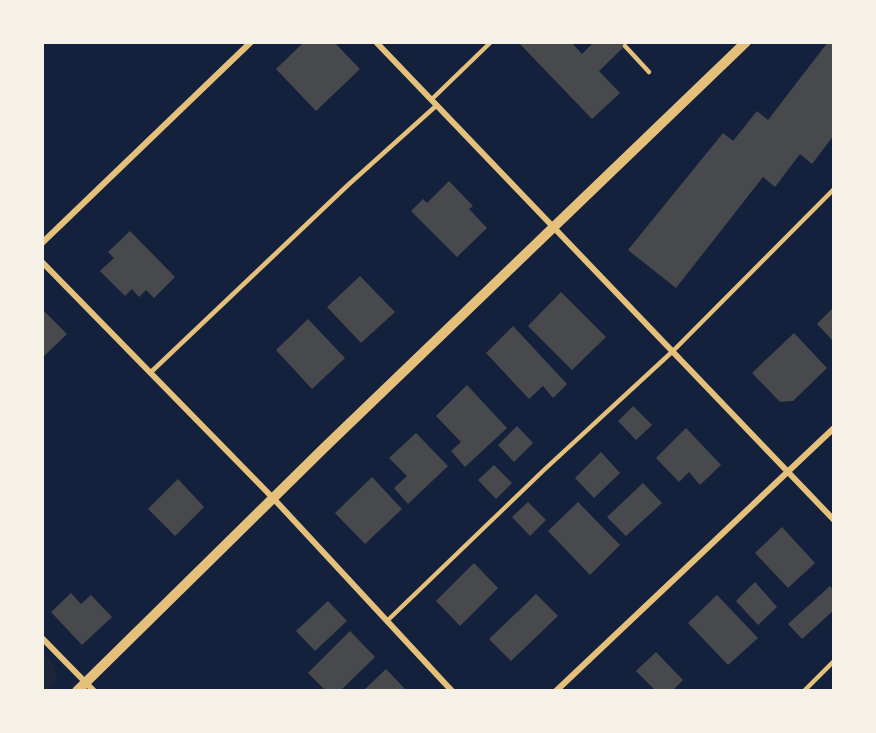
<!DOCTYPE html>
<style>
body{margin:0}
#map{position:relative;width:876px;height:733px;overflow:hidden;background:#14213d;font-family:Lato,sans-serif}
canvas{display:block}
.frame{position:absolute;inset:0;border:44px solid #f6f1e7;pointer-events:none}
</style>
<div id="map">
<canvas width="876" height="733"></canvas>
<div class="frame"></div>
</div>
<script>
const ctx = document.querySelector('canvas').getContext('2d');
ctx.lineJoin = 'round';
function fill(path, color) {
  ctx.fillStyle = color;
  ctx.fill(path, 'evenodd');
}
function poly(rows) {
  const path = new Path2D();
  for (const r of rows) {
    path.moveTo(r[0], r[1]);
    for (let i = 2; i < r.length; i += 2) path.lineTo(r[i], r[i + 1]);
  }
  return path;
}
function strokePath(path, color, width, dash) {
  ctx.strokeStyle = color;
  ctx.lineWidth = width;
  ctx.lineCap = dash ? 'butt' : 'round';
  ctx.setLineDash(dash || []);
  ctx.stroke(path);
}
fill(poly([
 [42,653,54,665,56,672,56,680,46,691,42,691]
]), '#1d2539');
fill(poly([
 [304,42,334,42,360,69,316,111,276,69],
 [518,42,571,42,582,54,594,42,629,42,599,71,620,93,592,119],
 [828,42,834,42,834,135,812,164,800,154,775,187,763,177,676,288,628,250,723,133,733,141,757,111,768,120],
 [449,181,473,206,469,209,487,228,457,257,411,211,423,199,427,203],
 [130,231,175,277,154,298,146,290,139,297,132,289,125,296,100,271,114,258,108,252],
 [360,276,395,312,361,343,327,307],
 [561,292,606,337,572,370,528,326],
 [834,307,834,342,817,324],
 [42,309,67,334,42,358],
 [308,319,345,358,312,389,276,350],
 [513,326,567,384,553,398,543,386,529,399,486,353],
 [794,333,827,368,793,401,780,402,752,373],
 [467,385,507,428,465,467,451,451,461,442,436,416],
 [633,406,652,425,636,440,618,421],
 [517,426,533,443,514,462,498,445],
 [686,428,721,465,700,485,689,472,679,482,656,458],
 [416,433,448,466,408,504,394,488,407,476,389,458],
 [601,452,620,473,594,498,575,478],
 [494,465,512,483,496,499,478,480],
 [372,477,402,509,365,544,335,513],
 [178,479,204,507,175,536,148,509],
 [643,483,662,503,626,536,607,517],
 [528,502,546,520,530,536,512,517],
 [578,502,620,545,590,575,548,531],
 [782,527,815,563,788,588,755,553],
 [474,563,498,588,460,626,436,601],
 [755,582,777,607,758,625,736,601],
 [830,586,834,591,834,610,802,639,788,624],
 [71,593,81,604,91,595,112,617,82,645,51,612],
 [536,594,558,616,511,661,489,639],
 [717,595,758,638,728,665,688,623],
 [328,601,347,621,315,651,296,631],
 [350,631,375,657,340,691,326,691,308,673],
 [656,652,683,680,672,691,656,691,636,671],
 [386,669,407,691,363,691]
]), '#48494c');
strokePath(poly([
 [625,46,649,72],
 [432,99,491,42],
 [150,373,348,185,437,105],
 [387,621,545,469,673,351,834,189],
 [804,691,834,661]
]), '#e5c07b', 4.5);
strokePath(poly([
 [376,42,834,520],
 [42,243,251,42],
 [42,262,273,498,452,691],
 [42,638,94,691],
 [556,691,834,428]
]), '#e5c07b', 6);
strokePath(poly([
 [77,691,325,447,746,42]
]), '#e5c07b', 10);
</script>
